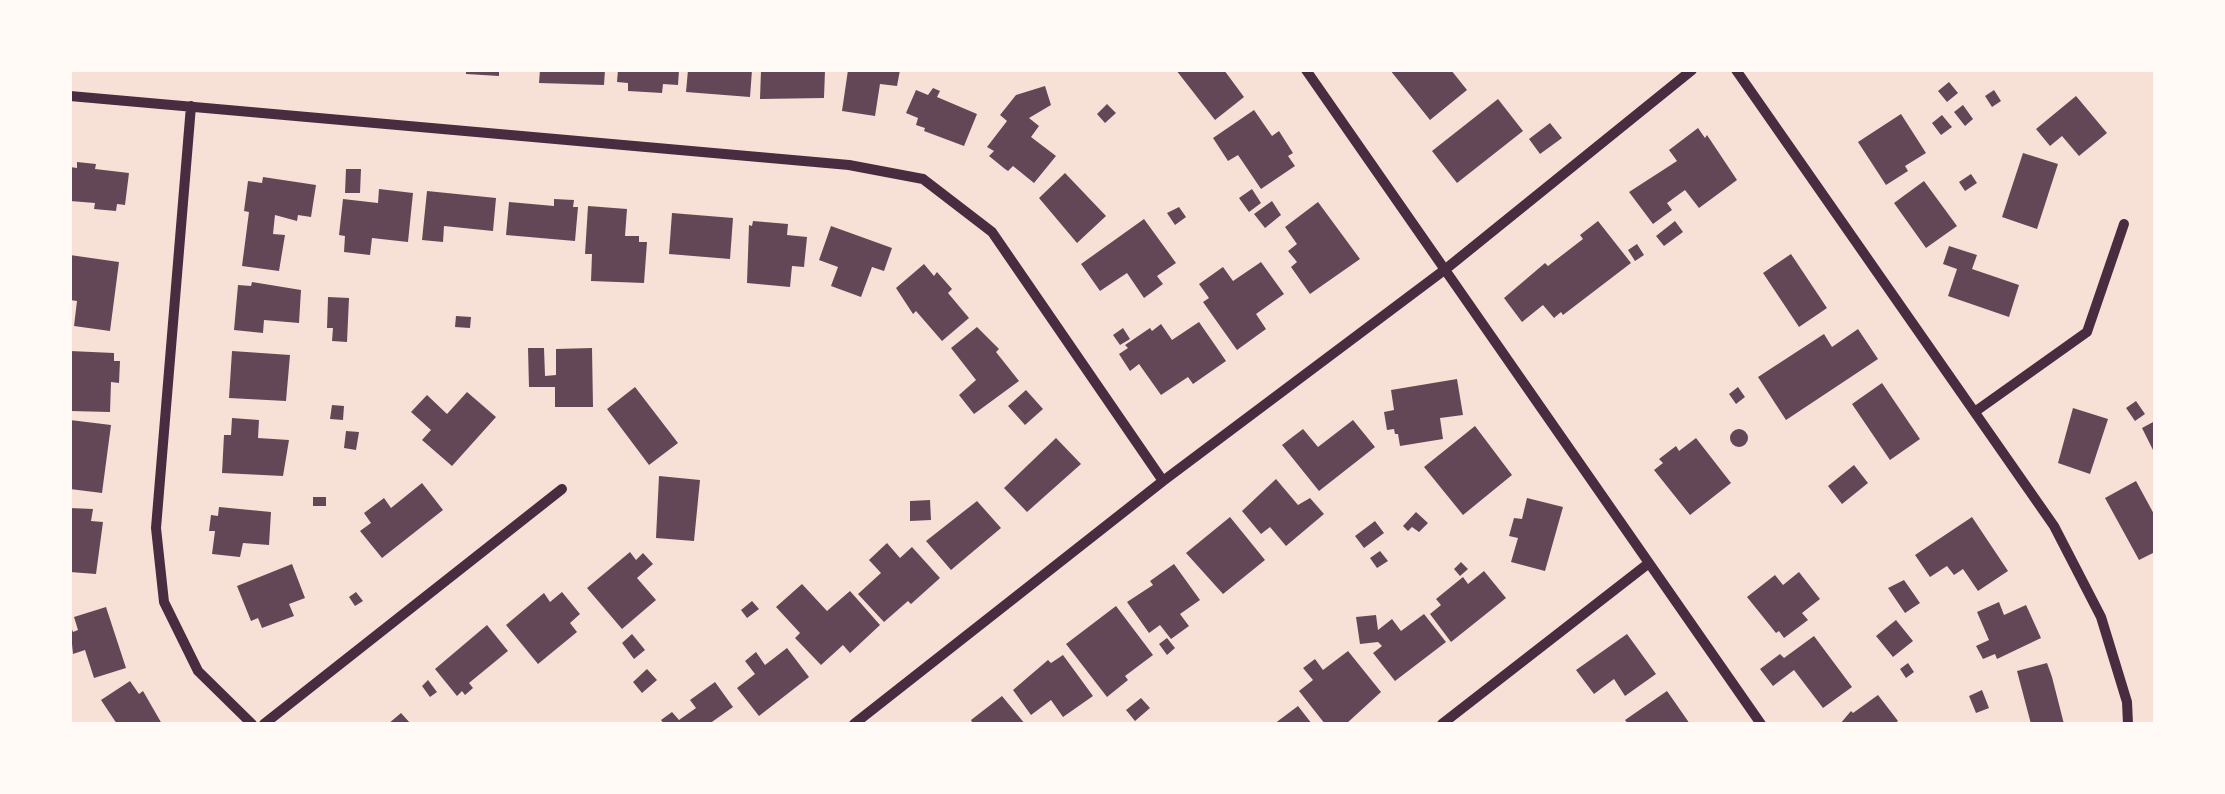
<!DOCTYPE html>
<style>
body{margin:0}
#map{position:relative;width:2225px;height:794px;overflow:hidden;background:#f7e1d7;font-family:"PT Serif",serif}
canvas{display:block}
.frame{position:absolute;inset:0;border:72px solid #fffaf5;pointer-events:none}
</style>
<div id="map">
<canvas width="2225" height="794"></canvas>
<div class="frame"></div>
</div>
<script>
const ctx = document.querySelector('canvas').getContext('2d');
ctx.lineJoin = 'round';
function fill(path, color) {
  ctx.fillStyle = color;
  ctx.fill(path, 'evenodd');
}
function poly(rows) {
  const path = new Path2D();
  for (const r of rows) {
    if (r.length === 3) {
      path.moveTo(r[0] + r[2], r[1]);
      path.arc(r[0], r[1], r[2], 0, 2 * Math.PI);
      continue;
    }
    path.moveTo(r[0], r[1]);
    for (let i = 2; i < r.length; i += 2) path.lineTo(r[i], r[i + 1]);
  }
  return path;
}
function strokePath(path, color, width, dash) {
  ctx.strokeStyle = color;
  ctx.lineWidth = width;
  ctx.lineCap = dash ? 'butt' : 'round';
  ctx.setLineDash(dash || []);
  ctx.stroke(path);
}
fill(poly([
 [466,70,499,70,499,76,466,74],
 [540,70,605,70,604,85,539,83],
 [618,70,679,70,678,85,663,84,662,93,628,91,628,83,617,82],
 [688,70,752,70,750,97,686,92],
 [761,70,825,70,824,98,760,99],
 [848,70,900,70,897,86,880,84,875,116,842,111],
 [1176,70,1224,70,1244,97,1215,120],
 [1390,70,1451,70,1467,90,1430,120],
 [1949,82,1958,93,1947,102,1938,91],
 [1045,86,1051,105,1029,118,1039,126,1031,137,1056,156,1034,183,1013,166,1008,171,1005,169,989,156,994,151,987,147,1007,121,1000,115,1016,95],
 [933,88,940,91,937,97,977,114,964,146,924,131,925,128,916,125,918,118,906,113,916,90,928,95],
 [1994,90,2001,101,1992,107,1985,96],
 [2076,96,2107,133,2079,156,2062,136,2050,146,2036,129],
 [1498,99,1523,131,1457,183,1432,151],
 [1107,104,1116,113,1105,123,1097,114],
 [1963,105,1973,119,1965,126,1954,112],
 [1254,110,1272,136,1279,131,1293,153,1288,156,1295,166,1261,189,1238,155,1228,161,1213,138],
 [1901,114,1926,153,1905,166,1908,171,1886,185,1858,142],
 [1942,115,1952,127,1941,135,1932,123],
 [1550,123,1562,138,1540,154,1529,139],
 [1698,128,1705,138,1707,135,1737,180,1699,208,1685,190,1667,203,1672,210,1653,224,1629,192,1677,161,1669,150],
 [2023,153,2058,164,2037,229,2002,217],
 [77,162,96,164,95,169,129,173,125,205,117,204,116,211,94,209,95,203,70,201,70,167,77,168],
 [346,169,361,169,360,193,345,193],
 [1065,173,1106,216,1077,243,1039,198],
 [1971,174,1977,183,1965,191,1959,182],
 [263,177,316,185,311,217,298,215,297,221,275,215,273,234,285,235,279,271,242,266,249,212,244,211,248,181,262,183],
 [1924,181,1957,226,1926,248,1894,203],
 [379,189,413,193,408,242,372,238,370,255,344,252,345,236,339,235,343,199,378,203],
 [1252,189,1261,203,1249,212,1239,198],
 [427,191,496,198,493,231,444,226,443,242,422,240],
 [554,199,574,200,573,207,578,207,575,241,506,235,509,202,554,206],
 [1272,201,1281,215,1265,228,1254,214],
 [1318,202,1360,259,1310,294,1291,267,1297,262,1288,251,1297,244,1285,227],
 [588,206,627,209,625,236,639,236,639,242,647,242,644,283,591,281,592,254,585,254],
 [1179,207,1186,217,1175,225,1167,213],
 [672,213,733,218,730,259,669,254],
 [1144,219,1176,263,1157,276,1163,284,1144,298,1127,273,1100,291,1081,264],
 [753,221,788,224,787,235,807,237,804,267,792,266,790,287,747,283,749,225,752,226],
 [1598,221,1631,263,1563,315,1561,312,1554,318,1543,305,1522,322,1504,298,1545,263,1548,266,1583,239,1580,235],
 [1675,221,1683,232,1664,246,1656,236],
 [831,226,892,248,884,271,872,267,861,297,831,286,838,267,819,260],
 [1637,244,1644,255,1635,261,1628,250],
 [1949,246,1977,255,1972,269,2019,285,2009,317,1948,296,1957,269,1943,264],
 [1791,254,1827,308,1799,327,1763,273],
 [70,255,119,262,110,331,74,326,77,301,70,300],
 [1261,262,1284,294,1256,314,1266,329,1237,350,1203,302,1209,298,1199,284,1223,267,1233,281],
 [924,264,934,276,937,272,952,289,948,293,969,318,942,341,916,311,913,314,896,288],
 [252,282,301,290,299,323,264,320,263,333,234,330,238,285,251,286],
 [328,297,349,298,347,342,332,341,333,328,327,328],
 [456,316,471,317,470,328,455,327],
 [1199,322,1226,361,1193,384,1188,377,1161,395,1139,364,1130,371,1119,354,1128,348,1125,345,1150,328,1152,331,1161,324,1172,340],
 [977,327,999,349,996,352,1019,381,974,414,959,395,976,380,951,348],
 [1123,328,1130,339,1120,345,1113,335],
 [1858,329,1878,359,1786,420,1758,377,1824,334,1832,347],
 [528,348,544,348,545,376,556,375,556,349,592,348,593,407,555,407,555,387,529,387],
 [70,351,114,353,114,361,120,361,119,383,111,382,110,412,70,411],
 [232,351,290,355,286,401,229,398],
 [1457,379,1463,415,1440,418,1443,439,1400,446,1398,434,1395,434,1394,429,1387,430,1384,412,1394,410,1391,390],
 [1882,383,1920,439,1890,460,1852,404],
 [635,387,678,443,649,465,607,409],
 [1738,387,1745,397,1736,404,1729,394],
 [1026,390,1043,409,1025,425,1008,406],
 [467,392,496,417,452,466,422,440,431,430,411,412,427,395,447,414],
 [2136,401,2145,414,2135,421,2126,408],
 [332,405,344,406,343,420,330,419],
 [2073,408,2108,419,2090,474,2058,463],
 [232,418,259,420,258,438,289,440,283,476,222,473,224,435,231,435],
 [70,420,111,425,102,493,70,489],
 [1353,420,1375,447,1319,491,1282,445,1303,429,1318,447],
 [2155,421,2155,454,2142,428],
 [1475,426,1512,475,1463,515,1424,467],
 [1739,438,9],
 [346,431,359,432,356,450,344,448],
 [1056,438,1081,464,1027,512,1004,488],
 [1696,438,1731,483,1690,515,1654,470,1663,463,1659,459,1676,446,1679,451],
 [1854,465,1868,483,1842,504,1828,486],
 [659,476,700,480,694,541,656,538],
 [1276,479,1298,505,1310,498,1324,514,1286,546,1270,527,1261,534,1242,511],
 [2136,481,2155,516,2155,552,2139,560,2105,498],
 [422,483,443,510,382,558,360,531,371,523,364,513,384,498,391,508],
 [313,497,326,497,326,506,313,506],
 [1527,498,1563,507,1545,571,1511,562,1518,538,1509,536,1514,518,1522,519],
 [930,500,931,520,910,521,910,501],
 [977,501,1001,528,951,570,926,541],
 [219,507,271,512,269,545,243,543,240,557,212,554,215,531,209,531,211,515,218,516],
 [70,508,93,509,91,521,103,522,96,574,70,572],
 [1416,512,1428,523,1419,532,1412,527,1408,531,1403,526],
 [1230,517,1265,560,1223,594,1186,553],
 [1972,517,2008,571,1978,591,1963,569,1954,575,1947,566,1930,577,1915,555],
 [1375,521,1384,533,1364,548,1355,536],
 [887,543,900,558,912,547,940,578,911,604,908,601,884,622,858,594,881,573,869,560],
 [1380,551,1388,561,1377,568,1370,558],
 [630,552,636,560,643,553,653,564,637,578,656,600,622,629,587,588],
 [1461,562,1468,569,1460,576,1454,569],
 [292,564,305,598,289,604,294,616,262,628,258,618,251,621,237,586],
 [1174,564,1200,600,1180,614,1189,626,1171,639,1160,625,1149,633,1127,602,1153,585,1150,581],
 [1484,571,1506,598,1451,642,1430,614,1441,605,1436,599,1463,577,1468,584],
 [1799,572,1820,599,1802,613,1808,620,1784,638,1779,631,1776,633,1747,597,1775,575,1783,585],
 [1904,580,1920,603,1905,613,1888,588],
 [802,584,827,611,850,591,880,625,850,653,843,645,821,665,795,638,800,633,776,607],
 [356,592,363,601,355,606,349,597],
 [562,592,580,614,570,623,577,632,538,664,506,625,544,593,550,602],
 [752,601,759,609,747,618,741,610],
 [1999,602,2004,615,2026,605,2041,638,1997,659,1995,654,1983,659,1976,646,1989,640,1977,612],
 [1116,606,1153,655,1125,676,1128,680,1107,697,1066,644],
 [106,607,126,668,94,678,85,650,73,654,70,624,73,632,78,630,74,617],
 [1424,614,1446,642,1395,681,1373,653,1382,646,1378,642,1360,644,1356,617,1376,615,1378,630,1392,619,1401,631],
 [1896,620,1913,641,1893,657,1876,636],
 [487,625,508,651,469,683,473,688,465,695,462,691,457,696,435,669],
 [632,634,645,650,634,659,622,643],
 [1627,634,1656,674,1625,696,1614,679,1594,694,1576,670],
 [1814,636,1852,687,1823,708,1794,670,1773,686,1760,669,1780,654,1784,658],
 [1167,638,1175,648,1167,655,1159,644],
 [787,648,809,677,759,716,737,688,755,674,745,661,756,652,765,665],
 [1348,651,1381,692,1346,724,1325,724,1299,691,1313,680,1303,668,1315,659,1323,670],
 [1063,655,1093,696,1063,717,1051,700,1031,715,1013,690,1048,660,1051,663],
 [1908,663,1914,672,1906,678,1900,669],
 [2047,663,2052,677,2064,724,2031,724,2017,671],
 [647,669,657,680,642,693,633,682],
 [428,680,437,692,430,697,422,686],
 [130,681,139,694,143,691,162,724,117,724,101,700],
 [715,682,733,707,709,724,664,724,661,720,672,712,679,720,696,708,690,700],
 [1982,690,1989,708,1976,713,1969,696],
 [1667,691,1690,724,1628,724,1625,720],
 [1878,695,1898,721,1894,724,1840,724,1851,711,1853,713],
 [1002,696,1025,724,973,724,971,720],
 [1141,698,1150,708,1135,721,1126,710],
 [1298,706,1312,724,1274,724],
 [401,713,411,724,388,724]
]), '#644757');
strokePath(poly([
 [1306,70,1761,724],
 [1736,70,2054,526,2101,617,2127,702,2128,724],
 [70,96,849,165,923,179,992,232,1163,481],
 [191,106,156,528,164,602,198,671,252,724],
 [1976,411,2087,332,2124,224],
 [264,724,562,489],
 [854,724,1163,481,1447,268,1692,70],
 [1442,724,1649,563]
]), '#4a2c40', 10);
</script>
